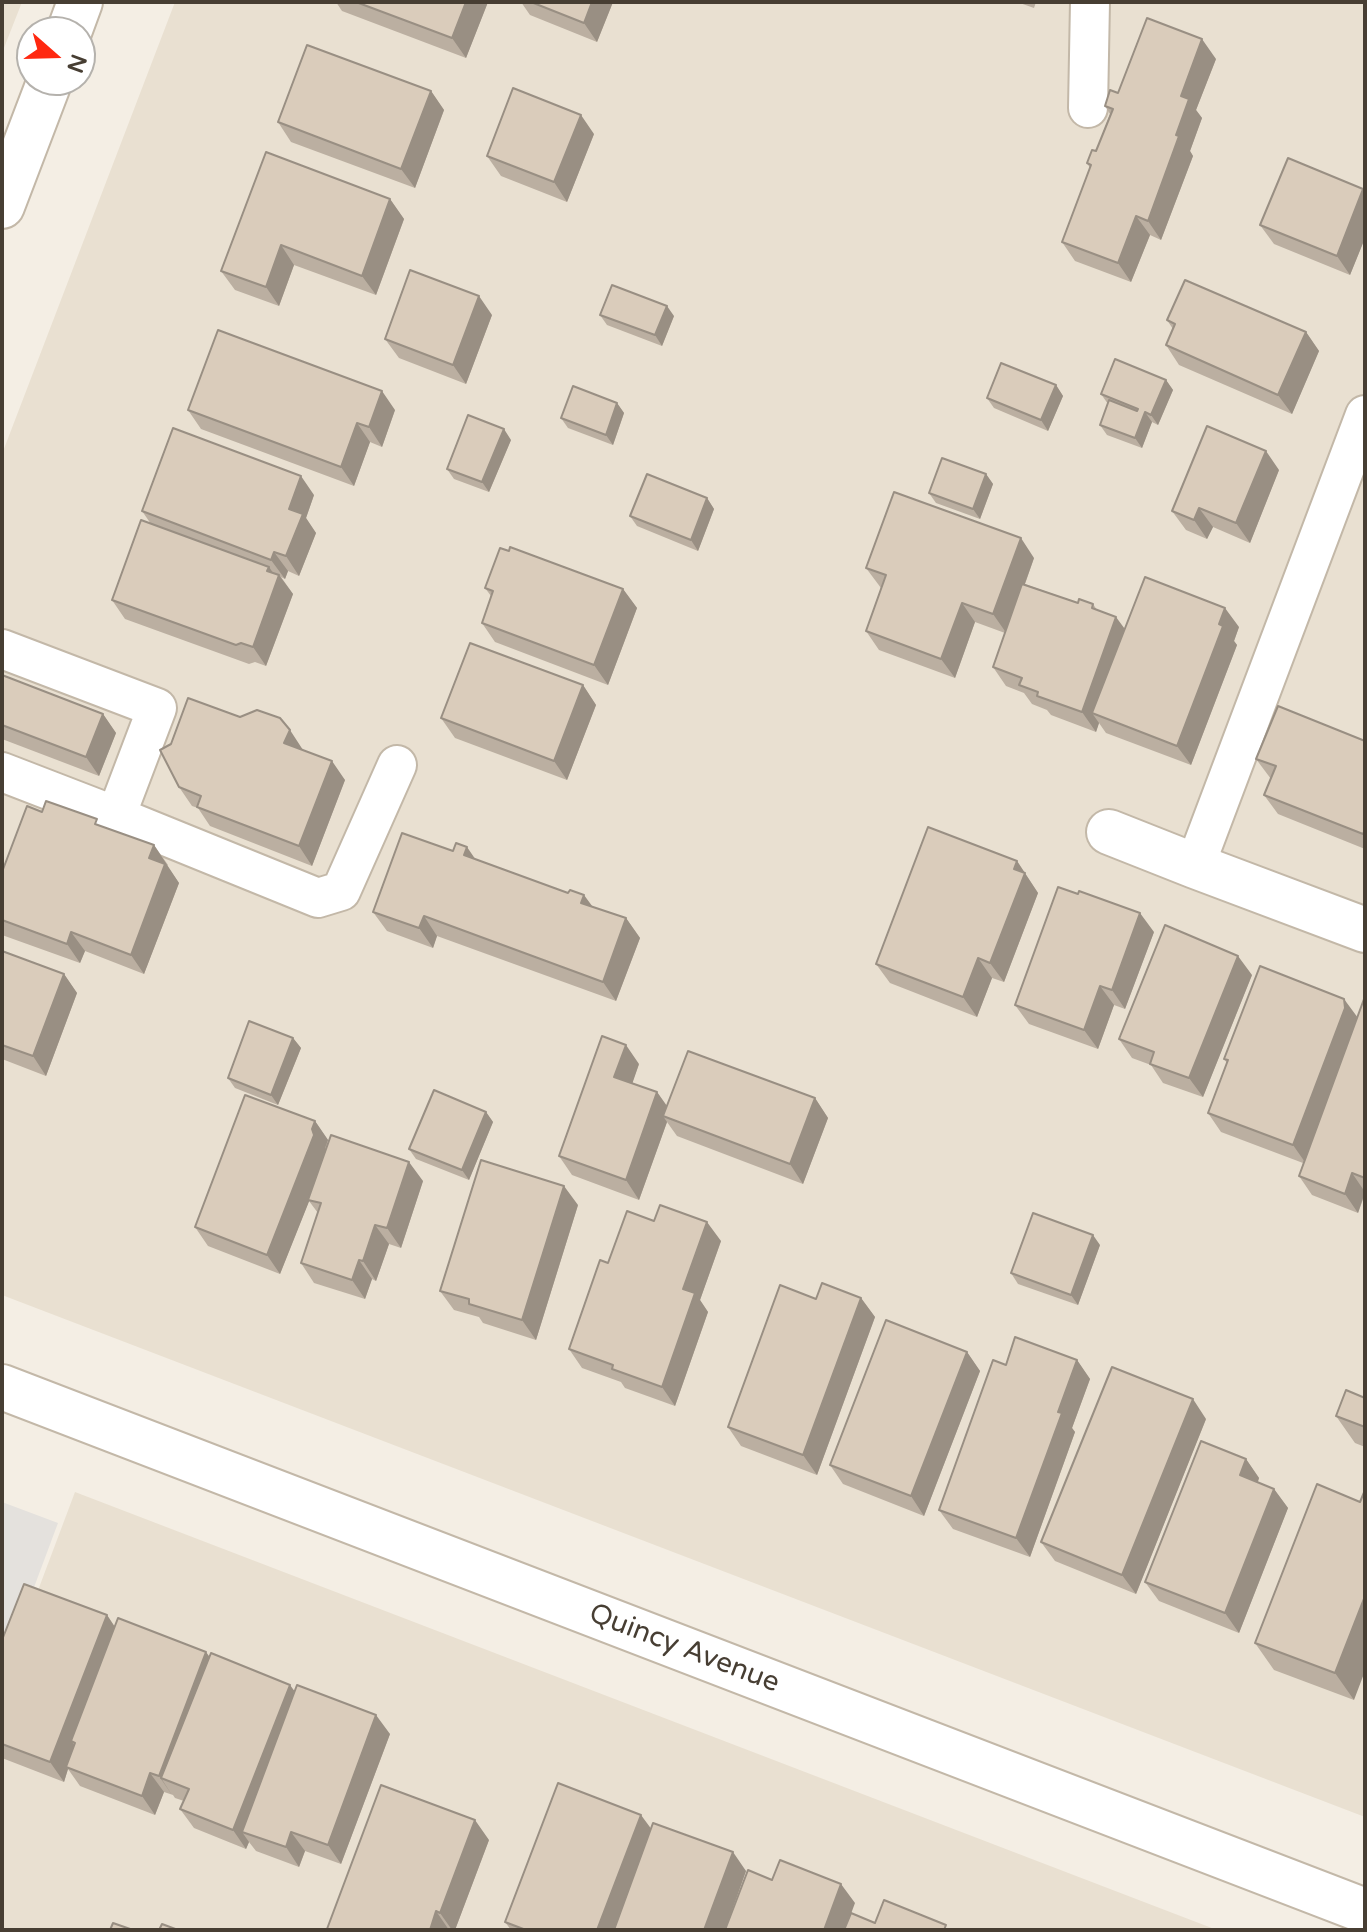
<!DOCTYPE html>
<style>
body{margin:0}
#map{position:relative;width:1367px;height:1932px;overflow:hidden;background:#f4eee4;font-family:"Varela Round",sans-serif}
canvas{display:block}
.frame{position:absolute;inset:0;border:4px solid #473e33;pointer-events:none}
.north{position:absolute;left:16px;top:16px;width:80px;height:80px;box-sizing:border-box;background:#fff;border:2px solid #b5b2ad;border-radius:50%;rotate:110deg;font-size:22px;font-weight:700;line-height:32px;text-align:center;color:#473e33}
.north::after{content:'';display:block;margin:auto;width:28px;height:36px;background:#ff2810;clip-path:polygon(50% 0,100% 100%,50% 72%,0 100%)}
</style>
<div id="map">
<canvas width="1367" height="1932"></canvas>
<div class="frame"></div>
<div class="north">N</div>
</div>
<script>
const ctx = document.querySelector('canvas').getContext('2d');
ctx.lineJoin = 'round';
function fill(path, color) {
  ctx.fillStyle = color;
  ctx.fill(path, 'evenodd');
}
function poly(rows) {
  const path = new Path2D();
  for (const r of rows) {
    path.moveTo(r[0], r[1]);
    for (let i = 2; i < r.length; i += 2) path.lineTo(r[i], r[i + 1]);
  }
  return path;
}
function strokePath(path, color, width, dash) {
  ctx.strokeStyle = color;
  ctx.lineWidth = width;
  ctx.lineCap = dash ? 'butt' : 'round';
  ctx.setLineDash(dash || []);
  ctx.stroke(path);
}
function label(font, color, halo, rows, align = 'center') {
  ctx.font = font + ' "Varela Round",sans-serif';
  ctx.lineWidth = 6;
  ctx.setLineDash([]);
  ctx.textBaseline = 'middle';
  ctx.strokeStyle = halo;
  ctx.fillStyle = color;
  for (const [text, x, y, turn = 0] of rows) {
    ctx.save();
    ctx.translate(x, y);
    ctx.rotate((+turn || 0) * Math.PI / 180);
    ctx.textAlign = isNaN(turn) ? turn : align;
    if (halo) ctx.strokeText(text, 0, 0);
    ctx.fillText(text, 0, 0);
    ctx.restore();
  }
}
fill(poly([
 [2,2,22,2,2,53],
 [175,2,1365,2,1365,1817,2,1295,2,454],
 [75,1492,1217,1930,2,1930,2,1686]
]), '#e9e0d1');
fill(poly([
 [2,1502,58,1523,2,1673]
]), '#e4e1dd');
const service = poly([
 [1088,108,1090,2],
 [2,649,157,708,116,816,2,772],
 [116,816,318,898,341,891,397,765],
 [1195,866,1365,415]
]);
const minor = poly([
 [1109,832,1195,866,1365,930],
 [2,1387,1365,1911]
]);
const tertiary = poly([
 [69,32,80,2],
 [2,206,50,80]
]);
strokePath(service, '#c3b8a8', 42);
strokePath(minor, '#c3b8a8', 48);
strokePath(tertiary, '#c3b8a8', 48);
strokePath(service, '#fff', 38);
strokePath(minor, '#fff', 44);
strokePath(tertiary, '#fff', 44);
fill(poly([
 [336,2,488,2,466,58,342,11],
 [521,2,613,2,597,42,530,15],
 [1017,2,1036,2,1034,8],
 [1216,59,1196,110,1202,118,1190,151,1193,156,1161,240,1150,235,1131,282,1075,261,1062,242,1090,168,1087,163,1096,151,1110,114,1105,106,1118,93],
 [431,91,444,110,415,188,291,142,278,122],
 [594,134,567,202,501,176,487,156],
 [1363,189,1365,191,1365,238,1350,275,1274,244,1260,225],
 [390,199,404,219,376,295,294,265,279,306,235,290,221,271],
 [492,315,466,384,399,358,385,339],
 [600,315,674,316,662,346,607,325],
 [1167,320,1306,332,1319,351,1292,414,1179,365,1166,345,1173,329],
 [1166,380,1173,390,1158,425,1152,422,1142,448,1107,435,1100,425,1108,404,1101,394],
 [1056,385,1063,396,1048,431,994,408,987,398],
 [617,403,624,413,613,445,568,428,561,418],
 [188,410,395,410,382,447,370,442,354,486,201,429],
 [511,440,489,492,454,479,447,469],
 [1279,470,1250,543,1213,527,1207,539,1186,530,1172,511],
 [986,474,993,484,980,519,936,503,929,493],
 [314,495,306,518,316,533,299,576,288,571,285,579,281,577,293,594,266,666,255,662,249,664,125,619,112,600,151,524,142,511],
 [707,498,714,509,698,551,637,526,630,516],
 [1034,558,1025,584,1078,603,1093,604,1097,610,1125,629,1239,627,1234,641,1237,645,1191,765,1106,733,1099,723,1096,732,1051,715,1047,710,1032,704,1024,693,1006,686,993,667,1005,633,975,622,955,678,879,650,866,631,881,588,866,568],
 [485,588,623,589,637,608,608,685,495,642,482,623,491,596],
 [2,675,103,714,116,733,99,776,2,739],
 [583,685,596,705,567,780,455,738,441,718],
 [1365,741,1365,849,1278,814,1264,795,1271,779,1256,759],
 [303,750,345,780,312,866,210,826,198,808,192,806,179,787],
 [42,812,101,826,154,845,168,865,167,866,179,883,144,974,85,951,80,963,2,935,2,872],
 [476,860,568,893,593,907,626,918,640,938,616,1001,437,936,433,948,387,931,373,912],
 [1017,861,1038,893,1004,982,992,978,977,1017,890,983,876,964],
 [1154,932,1125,1009,1114,1005,1098,1049,1029,1024,1015,1005],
 [2,951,64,974,77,993,46,1076,2,1059],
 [1252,975,1203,1097,1163,1083,1151,1065,1132,1058,1119,1039],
 [1365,1000,1365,1194,1358,1213,1312,1195,1299,1176,1303,1163,1221,1132,1208,1113,1227,1063,1224,1059,1357,1018],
 [293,1038,301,1048,278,1105,235,1088,228,1078],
 [639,1064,632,1083,657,1092,667,1106,815,1098,828,1118,803,1184,677,1136,667,1122,639,1200,572,1175,559,1156],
 [486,1112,493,1122,469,1180,416,1159,409,1149],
 [315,1121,328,1140,326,1150,423,1181,401,1248,389,1244,376,1281,372,1279,365,1299,314,1283,301,1263,318,1213,309,1201,280,1274,208,1246,195,1227],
 [578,1205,536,1340,483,1323,479,1317,454,1310,440,1291],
 [654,1221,721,1241,700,1300,708,1312,675,1406,625,1388,621,1382,582,1368,569,1349,608,1263],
 [1100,1245,1078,1305,1018,1284,1011,1273],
 [861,1298,875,1317,817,1475,741,1446,728,1427,816,1299],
 [967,1352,980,1371,924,1516,843,1484,830,1465],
 [1077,1360,1090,1379,1072,1428,1075,1432,1030,1557,953,1529,939,1510,1006,1365],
 [1365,1398,1365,1447,1355,1443,1336,1416],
 [1206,1419,1136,1594,1055,1561,1041,1542],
 [1246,1459,1259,1478,1258,1482,1274,1489,1288,1508,1239,1633,1159,1601,1145,1582],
 [1317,1484,1354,1700,1274,1670,1255,1643],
 [107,1615,115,1627,210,1657,295,1691,390,1734,341,1864,305,1851,299,1867,256,1851,249,1842,246,1849,194,1828,180,1809,184,1801,175,1798,173,1795,164,1792,155,1815,80,1786,68,1769,64,1782,2,1758,2,1640],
 [651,1829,746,1871,725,1930,511,1930,505,1922],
 [489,1840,455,1930,327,1929]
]), '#bbafa1');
fill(poly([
 [466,2,488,2,466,58,452,38],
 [592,2,613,2,597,42,584,23],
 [1202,39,1216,59,1196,110,1202,118,1190,151,1193,156,1161,240,1148,221,1176,135,1181,96],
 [431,91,444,110,415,188,401,169],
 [581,115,594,134,567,202,554,182],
 [1363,189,1365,191,1365,238,1350,275,1337,256],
 [390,199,404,219,376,295,362,276],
 [1136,216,1150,235,1131,282,1118,263],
 [281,245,294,265,279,306,266,287],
 [479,296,492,315,466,384,453,365],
 [667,306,674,316,662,346,655,335],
 [1306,332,1319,351,1292,414,1278,395],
 [1166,380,1173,390,1158,425,1151,415],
 [1056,385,1063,396,1048,431,1041,420],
 [382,391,395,410,382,447,369,427],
 [617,403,624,413,613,445,606,435],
 [1145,412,1152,422,1142,448,1135,438],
 [357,423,370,442,354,486,341,467],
 [504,429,511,440,489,492,482,482],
 [1266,451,1279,470,1250,543,1236,523],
 [986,474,993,484,980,519,973,509],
 [301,476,314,495,306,518,316,533,299,576,286,556,289,509],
 [707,498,714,509,698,551,691,540],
 [1199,508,1213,527,1207,539,1194,520],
 [1021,538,1034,558,1007,634,993,614],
 [274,552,288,571,285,579,271,560],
 [269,567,278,580,279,575,293,594,266,666,253,647],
 [623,589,637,608,608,685,594,665],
 [962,603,975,622,955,678,941,659],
 [1225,608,1239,627,1234,641,1237,645,1191,765,1177,746],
 [1116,617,1130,636,1092,713,1099,723,1096,732,1082,712],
 [583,685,596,705,567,780,554,761],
 [103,714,116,733,99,776,86,757],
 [290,730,303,750,284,743],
 [332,761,345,780,312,866,299,846],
 [154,845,179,883,144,974,131,955,149,858],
 [467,847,480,866,464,855],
 [1017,861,1038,893,1004,982,990,963],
 [584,895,598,914,581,903],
 [1140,913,1154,932,1125,1009,1112,990],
 [424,916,437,936,433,948,419,928],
 [626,918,640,938,616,1001,603,982],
 [71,932,85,951,80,963,67,944],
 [1238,956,1252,975,1203,1097,1189,1078],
 [978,958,992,978,977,1017,963,997],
 [64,974,77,993,46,1076,33,1056],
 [1100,986,1114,1005,1098,1049,1084,1030],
 [1344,999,1358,1018,1307,1165,1293,1145],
 [293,1038,301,1048,278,1105,271,1095],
 [626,1045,639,1064,628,1096,614,1077],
 [657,1092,671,1112,663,1116,667,1122,639,1200,626,1180],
 [815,1098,828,1118,803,1184,790,1164],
 [486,1112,493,1122,469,1180,462,1170],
 [315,1121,328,1140,325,1148,328,1154,280,1274,267,1255],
 [409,1162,423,1181,401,1248,387,1228],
 [1352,1173,1365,1192,1358,1213,1345,1194],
 [564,1186,578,1205,536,1340,522,1320],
 [707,1222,721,1241,700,1300,708,1312,675,1406,662,1387,683,1289],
 [375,1225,389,1244,376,1281,363,1261],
 [1093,1235,1100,1245,1078,1305,1071,1295],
 [359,1260,372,1279,365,1299,352,1280],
 [861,1298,875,1317,817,1475,803,1455],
 [967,1352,980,1371,924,1516,911,1496],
 [1077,1360,1090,1379,1072,1428,1075,1432,1030,1557,1016,1538,1058,1412],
 [1193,1399,1206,1419,1136,1594,1122,1575],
 [1246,1459,1259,1478,1253,1495,1240,1475],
 [1274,1489,1288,1508,1239,1633,1225,1613],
 [1365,1596,1365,1671,1354,1700,1335,1673],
 [107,1615,120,1635,75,1743,71,1741,77,1748,66,1767,68,1769,64,1782,50,1762],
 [206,1652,220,1671,161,1778,172,1795,159,1776],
 [290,1685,304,1704,242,1832,249,1842,246,1849,233,1830],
 [376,1715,390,1734,341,1864,328,1845],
 [150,1773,164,1792,155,1815,142,1796],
 [641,1815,655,1834,618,1930,597,1930],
 [475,1820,489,1840,455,1930,452,1930,440,1913],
 [291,1832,305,1851,299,1867,286,1847],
 [733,1852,746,1871,725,1930,704,1930],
 [841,1884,855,1903,845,1930,824,1930],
 [436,1911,449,1930,430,1930]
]), '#998f83');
const building = poly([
 [356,2,466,2,452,38,356,2],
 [531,2,592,2,584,23,531,2],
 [1147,18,1202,39,1181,96,1189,99,1176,135,1179,136,1148,221,1136,216,1118,263,1062,242,1091,165,1087,163,1092,150,1096,151,1113,109,1105,106,1110,90,1118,93,1147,18],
 [307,45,431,91,401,169,278,122,307,45],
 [513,88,581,115,554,182,487,156,513,88],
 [266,152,390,199,362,276,281,245,266,287,221,271,266,152],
 [1288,158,1363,189,1337,256,1260,225,1288,158],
 [410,270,479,296,453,365,385,339,410,270],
 [1185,280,1306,332,1278,395,1166,345,1175,324,1167,320,1185,280],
 [612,285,667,306,655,335,600,315,612,285],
 [218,330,382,391,369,427,357,423,341,467,188,410,218,330],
 [1115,359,1166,380,1151,415,1145,412,1135,438,1100,425,1109,400,1137,411,1138,409,1101,394,1115,359],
 [1001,363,1056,385,1041,420,987,398,1001,363],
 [573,386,617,403,606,435,561,418,573,386],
 [468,415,504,429,482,482,447,469,468,415],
 [1207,426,1266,451,1236,523,1199,508,1194,520,1172,511,1207,426],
 [173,428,301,476,289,509,303,514,286,556,274,552,271,560,142,511,173,428],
 [942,458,986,474,973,509,929,493,942,458],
 [647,474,707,498,691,540,630,516,647,474],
 [894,492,1021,538,993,614,962,603,941,659,866,631,886,575,866,568,894,492],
 [141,520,269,567,267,571,279,575,253,647,241,643,236,645,112,600,141,520],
 [510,547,623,589,594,665,482,623,493,591,485,588,500,548,509,551,510,547],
 [1145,577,1225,608,1219,624,1223,626,1177,746,1092,713,1145,577],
 [1022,584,1078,603,1079,599,1093,604,1092,608,1116,617,1082,712,1037,696,1038,692,1019,685,1022,678,993,667,1022,584],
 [470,643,583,685,554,761,441,718,470,643],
 [2,675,103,714,86,757,2,725,2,675],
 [188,698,240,717,257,710,280,718,290,730,284,743,332,761,299,846,197,807,201,796,179,787,160,750,171,744,188,698],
 [1278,706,1365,741,1365,829,1363,834,1264,795,1276,766,1256,759,1278,706],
 [46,801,97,819,95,824,154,845,149,858,165,864,131,955,71,932,67,944,2,920,2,872,27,806,42,812,46,801],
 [928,827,1017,861,1014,869,1025,873,990,963,978,958,963,997,876,964,928,827],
 [402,833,453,851,456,843,467,847,464,855,568,893,570,890,584,895,581,903,626,918,603,982,424,916,419,928,373,912,402,833],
 [1058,887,1078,894,1079,891,1140,913,1112,990,1100,986,1084,1030,1015,1005,1058,887],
 [1165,925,1238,956,1189,1078,1150,1064,1154,1052,1119,1039,1165,925],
 [2,951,64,974,33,1056,2,1045,2,951],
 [1260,966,1344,999,1345,1008,1293,1145,1208,1113,1228,1060,1224,1059,1260,966],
 [1364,999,1365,1178,1352,1173,1345,1194,1299,1176,1364,999],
 [249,1021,293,1038,271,1095,228,1078,249,1021],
 [602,1036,626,1045,614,1077,657,1092,626,1180,559,1156,602,1036],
 [688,1051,815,1098,790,1164,663,1116,688,1051],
 [434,1090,486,1112,462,1170,409,1149,434,1090],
 [245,1095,315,1121,312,1129,314,1135,267,1255,195,1227,245,1095],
 [331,1135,409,1162,387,1228,375,1225,363,1261,359,1260,352,1280,301,1263,321,1203,308,1200,331,1135],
 [481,1160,564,1186,522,1320,469,1304,469,1299,440,1291,481,1160],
 [660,1205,707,1222,683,1289,695,1293,662,1387,612,1369,613,1365,569,1349,600,1260,608,1263,627,1211,654,1221,660,1205],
 [1033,1213,1093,1235,1071,1295,1011,1273,1033,1213],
 [822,1283,861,1298,803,1455,728,1427,780,1285,816,1299,822,1283],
 [886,1320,967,1352,911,1496,830,1465,886,1320],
 [1015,1337,1077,1360,1058,1412,1062,1413,1016,1538,939,1510,993,1360,1006,1365,1015,1337],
 [1112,1367,1193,1399,1122,1575,1041,1542,1112,1367],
 [1346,1390,1365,1398,1365,1427,1336,1416,1346,1390],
 [1201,1441,1246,1459,1240,1475,1274,1489,1225,1613,1145,1582,1201,1441],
 [1317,1484,1360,1502,1365,1490,1365,1596,1335,1673,1255,1643,1317,1484],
 [24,1584,107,1615,50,1762,2,1744,2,1640,24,1584],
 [118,1618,206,1652,159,1776,150,1773,142,1796,66,1767,75,1743,71,1741,118,1618],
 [211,1653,290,1685,233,1830,180,1809,189,1789,161,1778,211,1653],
 [297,1685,376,1715,328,1845,291,1832,286,1847,242,1832,297,1685],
 [558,1783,641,1815,597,1930,526,1930,505,1922,558,1783],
 [381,1785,475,1820,440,1913,436,1911,430,1930,402,1930,398,1929,397,1930,330,1930,327,1929,381,1785],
 [653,1823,733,1852,704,1930,614,1930,653,1823],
 [780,1860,841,1884,824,1930,725,1930,748,1870,772,1880,780,1860],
 [884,1900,946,1925,944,1930,844,1930,851,1913,875,1923,884,1900],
 [113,1923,133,1930,110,1930,113,1923],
 [162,1924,178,1930,159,1930,162,1924]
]);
fill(building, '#daccbb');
strokePath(building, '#998f83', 2);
label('28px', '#473e33', '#fff', [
 ["Quincy Avenue",684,1649,21]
]);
</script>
